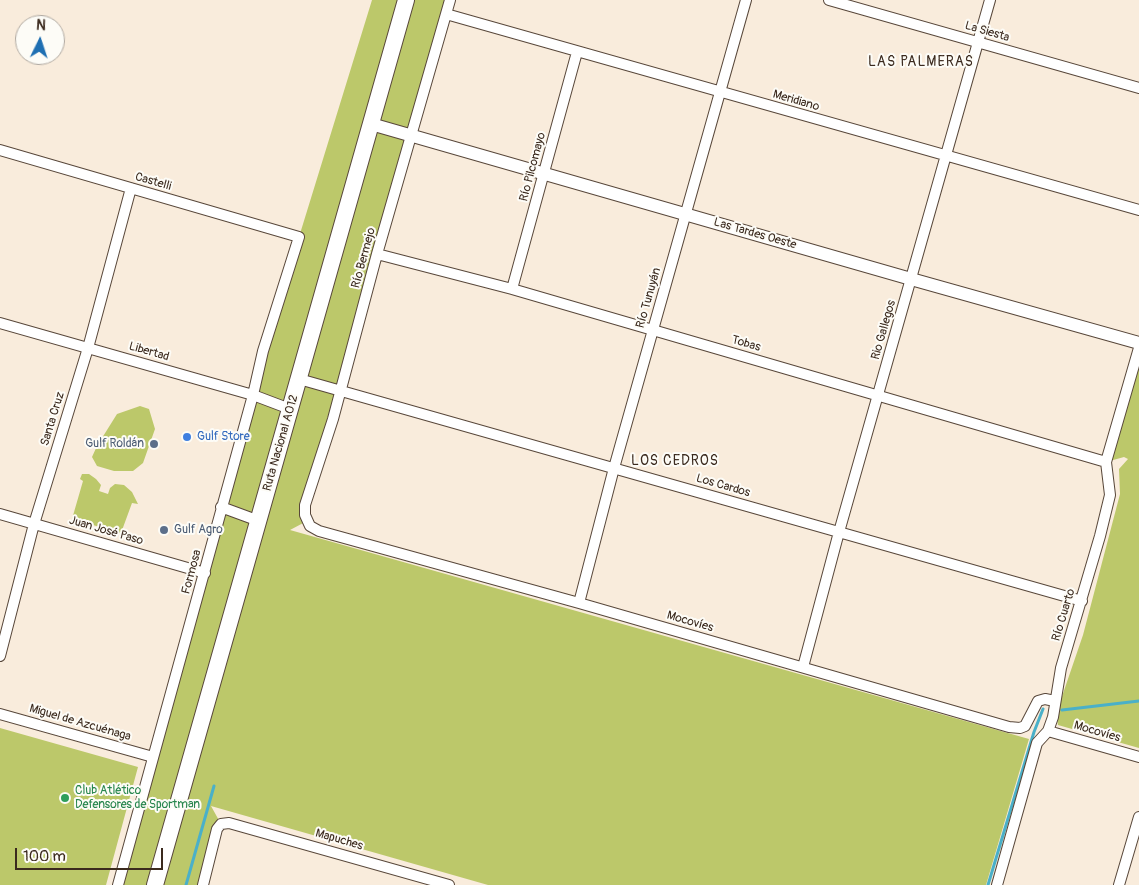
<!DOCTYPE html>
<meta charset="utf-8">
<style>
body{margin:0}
#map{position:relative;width:1139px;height:885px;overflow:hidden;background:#f9ecdc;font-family:Pangolin,sans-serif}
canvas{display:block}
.north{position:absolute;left:15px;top:15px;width:50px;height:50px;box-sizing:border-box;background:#fdfcf7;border:1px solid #afa8a0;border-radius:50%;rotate:4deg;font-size:14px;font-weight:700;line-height:20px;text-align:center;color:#3b2a1e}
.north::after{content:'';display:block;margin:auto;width:18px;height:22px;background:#1f6fb2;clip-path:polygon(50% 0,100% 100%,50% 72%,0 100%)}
.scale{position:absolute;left:15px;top:848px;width:148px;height:22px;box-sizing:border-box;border:2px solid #3b2a1e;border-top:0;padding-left:6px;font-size:15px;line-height:18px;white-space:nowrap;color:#3b2a1e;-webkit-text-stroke:4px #fdfcf7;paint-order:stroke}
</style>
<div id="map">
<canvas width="1139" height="885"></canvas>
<div class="north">N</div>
<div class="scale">100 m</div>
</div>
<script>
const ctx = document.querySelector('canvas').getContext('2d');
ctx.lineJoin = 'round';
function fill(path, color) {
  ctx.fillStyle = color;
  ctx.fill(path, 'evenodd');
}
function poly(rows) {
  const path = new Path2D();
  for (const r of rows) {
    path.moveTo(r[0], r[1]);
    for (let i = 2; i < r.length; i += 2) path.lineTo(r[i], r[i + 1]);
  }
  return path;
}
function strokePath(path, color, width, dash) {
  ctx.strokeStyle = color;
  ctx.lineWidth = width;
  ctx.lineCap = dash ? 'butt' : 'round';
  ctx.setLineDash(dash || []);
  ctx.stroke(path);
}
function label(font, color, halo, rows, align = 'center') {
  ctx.font = font + ' Pangolin,sans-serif';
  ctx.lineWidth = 4;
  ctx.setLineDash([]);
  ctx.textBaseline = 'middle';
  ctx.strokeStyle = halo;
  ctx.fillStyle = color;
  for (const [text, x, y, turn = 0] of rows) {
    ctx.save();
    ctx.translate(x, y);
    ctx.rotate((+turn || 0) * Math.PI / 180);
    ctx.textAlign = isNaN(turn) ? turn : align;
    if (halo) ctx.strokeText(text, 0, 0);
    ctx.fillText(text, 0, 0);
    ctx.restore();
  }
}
fill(poly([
 [372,0,450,0,305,505,307,521,290,530,1029,739,986,885,488,885,211,806,221,824,203,885,118,885,299,237],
 [1139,348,1139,748,1058,725,1056,714,1083,635,1120,494,1119,469,1128,459,1124,457,1106,462],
 [140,406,149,409,155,429,143,463,133,471,114,471,97,466,92,457,97,446,117,414],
 [82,474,89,474,96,479,101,485,99,491,108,494,110,488,115,484,124,485,132,492,138,504,132,503,121,533,72,519,83,481,80,479],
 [0,728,138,767,106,885,0,885]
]), '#bcc86a');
strokePath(poly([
 [1062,710,1139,701],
 [186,885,214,786],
 [988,885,1034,732,1043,709]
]), '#4ab0c9', 3);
const minor = poly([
 [450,0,377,254,333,419,305,505,305,515,310,526,319,531,579,603,1009,727,1020,728,1025,726,1038,701,1045,699,1055,701],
 [829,0,1139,88],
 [446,14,1139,210],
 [0,150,299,237,263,351,253,395,118,885],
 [377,254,512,289,1106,462],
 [512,289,577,52],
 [0,323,253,395,290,409],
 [299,379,1082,601],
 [221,507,259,521],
 [0,514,205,573],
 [579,603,614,468,746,0],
 [0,656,34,524,88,348,131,188],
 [803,667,839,532,990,0],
 [0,714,153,757],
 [1048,731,1139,757],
 [203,885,217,829,221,824,229,823,449,885],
 [997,885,1037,743,1048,731,1053,717,1061,668,1100,536,1110,495,1106,462,1139,348],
 [1119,885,1139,817]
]);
const tertiary = poly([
 [371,124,911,279,1139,343]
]);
const trunk = poly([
 [155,885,406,0]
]);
strokePath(minor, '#58473a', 12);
strokePath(tertiary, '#58473a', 14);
strokePath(trunk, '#58473a', 18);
strokePath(minor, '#fff', 10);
strokePath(tertiary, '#fff', 12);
strokePath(trunk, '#fff', 16);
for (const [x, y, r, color] of [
 [187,437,5,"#3f7fe0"],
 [154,444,5,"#5c6f8a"],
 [164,530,5,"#5c6f8a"],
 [65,798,5,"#2e9e5b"]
]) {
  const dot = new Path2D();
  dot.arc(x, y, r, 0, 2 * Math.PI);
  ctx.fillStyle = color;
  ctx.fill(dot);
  strokePath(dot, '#fdfcf7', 2);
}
label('12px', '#3b2a1e', '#fdfcf7', [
 ["La Siesta",987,32,16],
 ["Meridiano",796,101,16],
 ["Río Pilcomayo",533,167,-75],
 ["Castelli",153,182,16],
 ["Las Tardes Oeste",755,234,16],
 ["Río Bermejo",364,258,-75],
 ["Río Tunuyán",649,298,-74],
 ["Rio Gallegos",884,330,-74],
 ["Tobas",746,344,16],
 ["Libertad",149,352,16],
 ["Santa Cruz",53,419,-73],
 ["Ruta Nacional A012",281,443,-74],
 ["Los Cardos",723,486,16],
 ["Juan José Paso",106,531,16],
 ["Formosa",192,572,-75],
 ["Río Cuarto",1064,615,-73],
 ["Mocovíes",690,622,16],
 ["Miguel de Azcuénaga",80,723,16],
 ["Mocovíes",1097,732,16],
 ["Mapuches",339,840,16]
]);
label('12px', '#366cbe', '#fdfcf7', [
 ["Gulf Store",197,437]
], 'left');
label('12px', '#4e5e75', '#fdfcf7', [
 ["Gulf Roldán",144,444],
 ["Gulf Agro",174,530,"left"]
], 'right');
label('12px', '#27864d', '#fdfcf7', [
 ["Club Atlético",75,791],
 ["Defensores de Sportman",75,805]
], 'left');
ctx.letterSpacing = '1px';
label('14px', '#3b2a1e', '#fdfcf7', [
 ["LAS PALMERAS",921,62],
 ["LOS CEDROS",675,461]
]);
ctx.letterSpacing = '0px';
</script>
